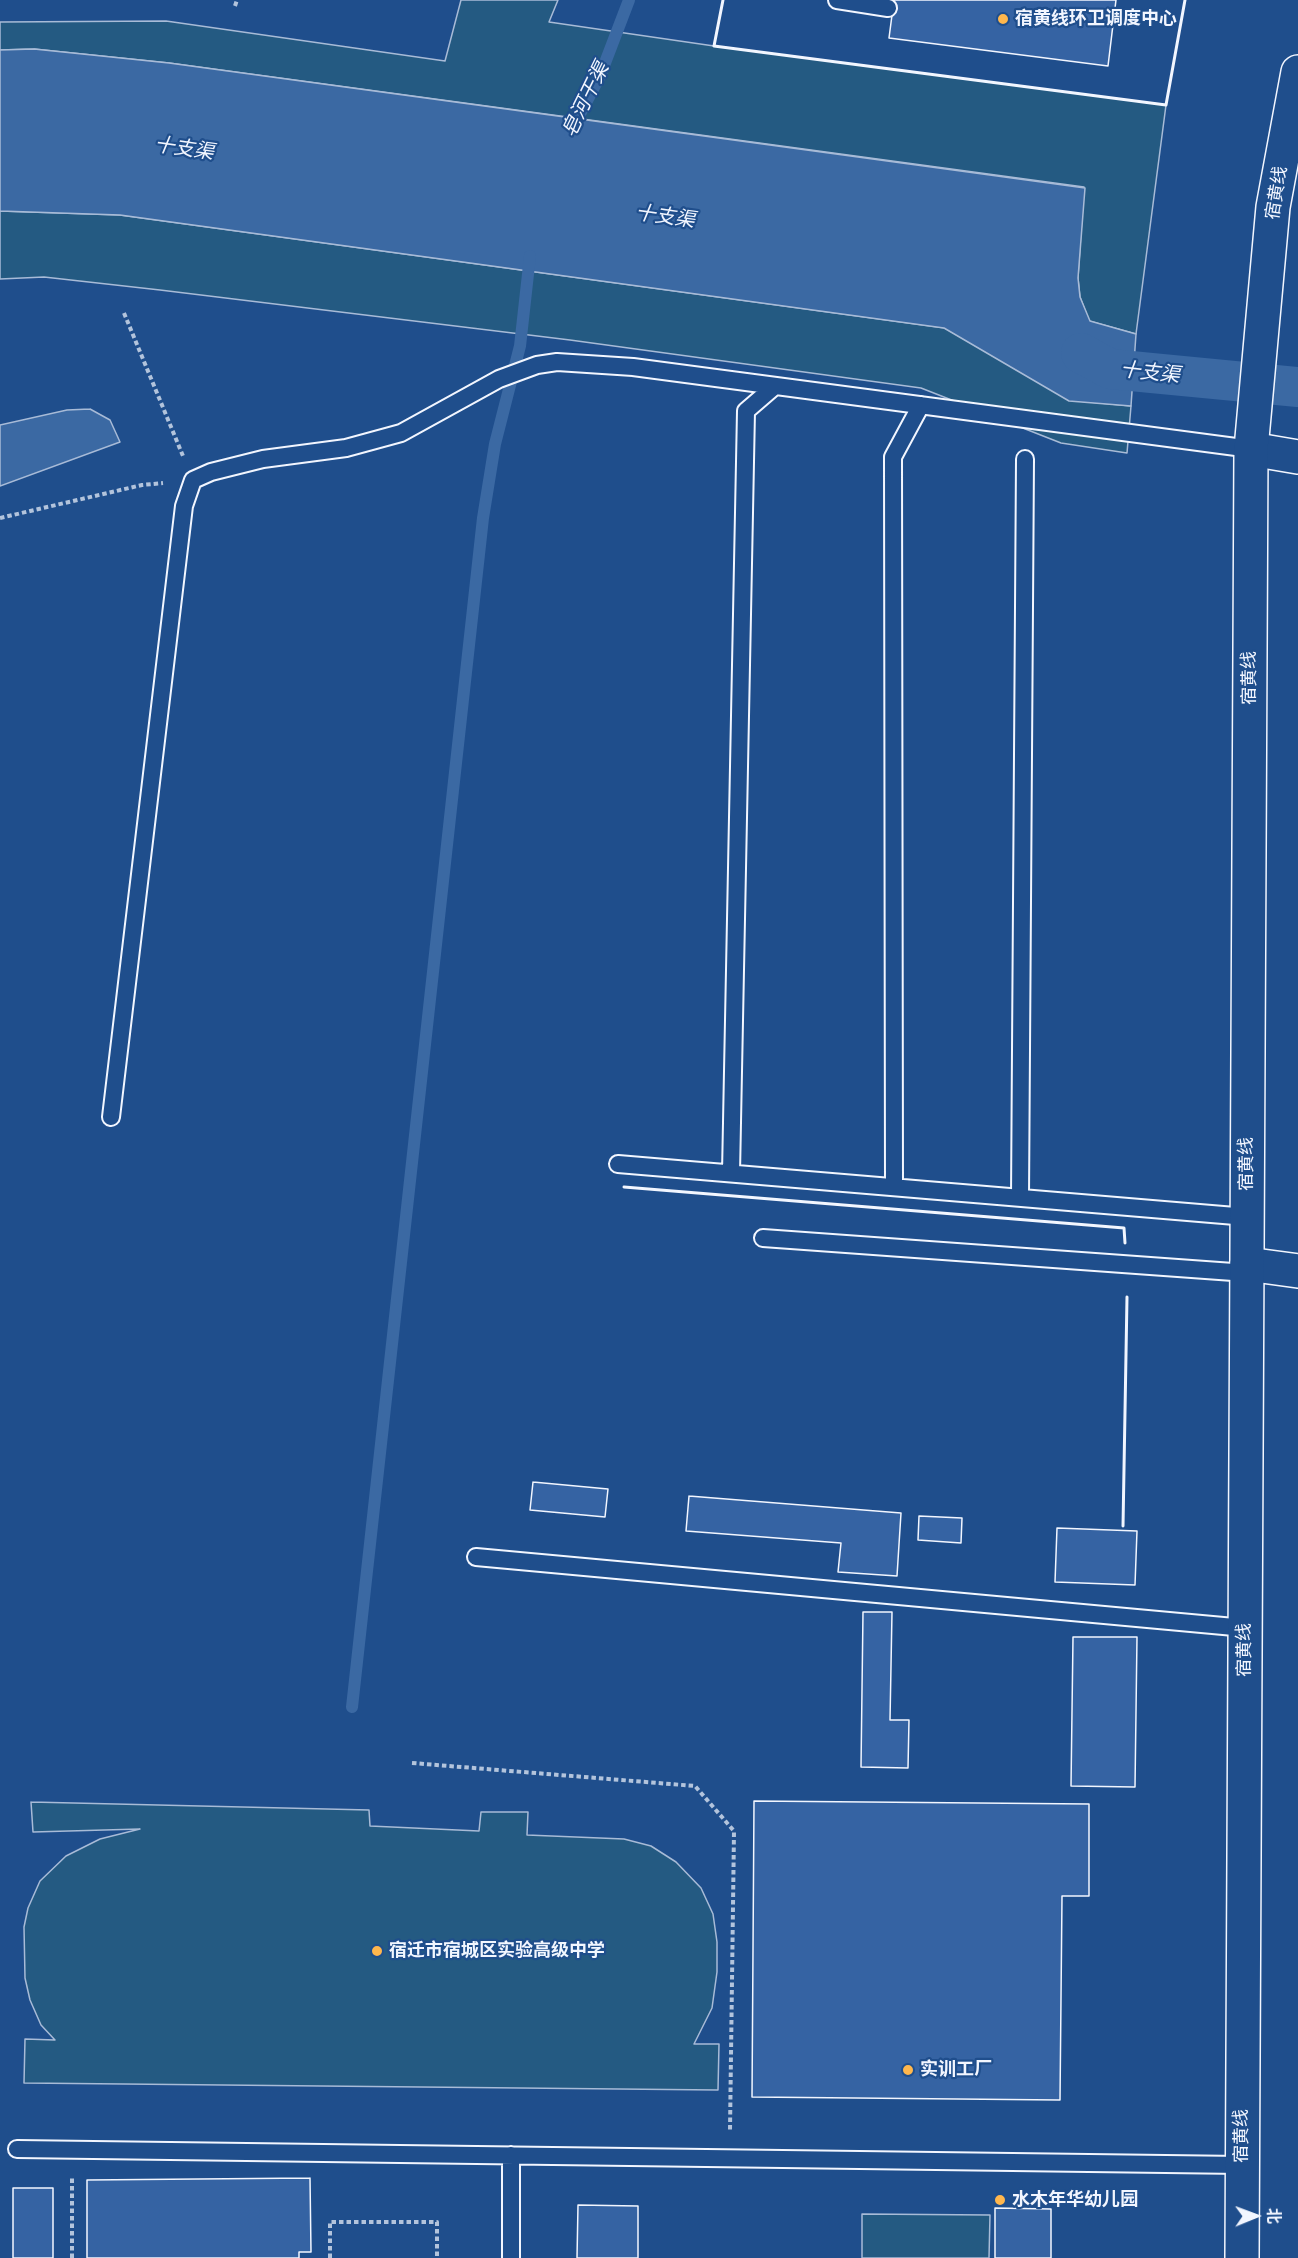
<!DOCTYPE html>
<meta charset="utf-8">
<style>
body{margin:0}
#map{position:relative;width:1298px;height:2258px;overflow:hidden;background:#1f4e8c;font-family:"Open Sans","Noto Sans SC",sans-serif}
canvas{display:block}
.north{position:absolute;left:1226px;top:2186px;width:60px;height:60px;-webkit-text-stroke:4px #1f4e8c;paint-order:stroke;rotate:89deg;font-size:16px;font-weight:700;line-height:24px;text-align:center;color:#f2f6ff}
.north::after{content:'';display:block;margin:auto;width:21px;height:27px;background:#f2f6ff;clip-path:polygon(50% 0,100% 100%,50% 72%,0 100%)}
</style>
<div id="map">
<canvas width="1298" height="2258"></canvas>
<div class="north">北</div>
</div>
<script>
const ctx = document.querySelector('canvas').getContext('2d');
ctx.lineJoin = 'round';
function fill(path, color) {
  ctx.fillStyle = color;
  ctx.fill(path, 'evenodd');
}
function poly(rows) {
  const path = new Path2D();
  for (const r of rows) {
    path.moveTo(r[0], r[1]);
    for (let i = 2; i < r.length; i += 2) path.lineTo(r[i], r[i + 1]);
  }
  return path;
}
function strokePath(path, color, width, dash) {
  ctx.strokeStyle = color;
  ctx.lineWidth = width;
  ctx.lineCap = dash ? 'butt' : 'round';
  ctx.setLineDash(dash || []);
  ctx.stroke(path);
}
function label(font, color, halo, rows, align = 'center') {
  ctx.font = font + ' "Open Sans","Noto Sans SC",sans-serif';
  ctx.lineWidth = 4.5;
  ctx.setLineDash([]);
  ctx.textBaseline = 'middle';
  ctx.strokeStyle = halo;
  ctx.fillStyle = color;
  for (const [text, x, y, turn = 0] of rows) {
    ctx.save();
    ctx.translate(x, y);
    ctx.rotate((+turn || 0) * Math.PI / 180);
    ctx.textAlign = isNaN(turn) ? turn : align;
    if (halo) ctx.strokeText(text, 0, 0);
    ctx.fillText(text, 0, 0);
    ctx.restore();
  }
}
const green = poly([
 [461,0,558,0,549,22,714,46,1166,105,1136,334,1089,321,1080,297,1078,278,1084,187,169,63,34,49,0,50,0,22,166,21,445,61,461,0],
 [0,211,120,215,945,328,1069,400,1131,406,1127,453,1061,443,921,388,570,340,160,290,44,277,0,279,0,211],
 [31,1802,369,1810,370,1826,479,1831,481,1812,528,1812,527,1835,624,1839,651,1846,676,1862,701,1888,713,1914,717,1942,717,1972,712,2008,694,2044,719,2044,718,2090,24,2083,25,2039,55,2040,41,2025,30,2000,25,1978,24,1927,28,1908,40,1881,66,1856,100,1839,140,1829,33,1832,31,1802],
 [862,2214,990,2215,989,2258,862,2258,862,2214]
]);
fill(green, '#245a82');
strokePath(green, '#a8bbd7', 1.5);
const water = poly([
 [34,49,169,63,1085,188,1078,278,1080,297,1090,321,1136,334,1131,406,1069,401,944,328,120,215,0,211,0,50,34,49],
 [90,409,110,420,120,442,0,486,0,425,67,410,90,409]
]);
fill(water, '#3b69a3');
strokePath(water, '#a8bbd7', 1.5);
strokePath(poly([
 [570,133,600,76,629,0],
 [352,1707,483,518,495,444,520,346,530,256]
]), '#3b69a3', 12);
strokePath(poly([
 [1081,353,1110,369,1298,387]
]), '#3b69a3', 40);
const building = poly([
 [894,0,1116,0,1108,66,889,38,894,0],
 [533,1482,608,1489,605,1517,530,1510,533,1482],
 [689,1496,901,1513,897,1576,838,1572,841,1543,686,1531,689,1496],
 [919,1516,962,1518,961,1543,918,1540,919,1516],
 [1057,1528,1137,1531,1135,1585,1055,1582,1057,1528],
 [863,1612,892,1612,890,1720,909,1720,908,1768,861,1767,863,1612],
 [1073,1637,1137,1637,1135,1787,1071,1786,1073,1637],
 [754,1801,1089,1804,1089,1896,1062,1896,1060,2100,752,2097,754,1801],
 [310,2178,311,2252,299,2252,299,2258,87,2258,87,2180,310,2178],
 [13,2188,53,2188,53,2258,13,2258,13,2188],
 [578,2205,638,2206,638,2258,577,2258,578,2205],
 [995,2208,1051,2209,1051,2258,995,2258,995,2208]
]);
fill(building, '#3563a3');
strokePath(building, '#f2f6ff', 1.5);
const service = poly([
 [837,0,888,8],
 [111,1117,184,506,193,480,211,472,263,459,346,448,401,433,499,379,537,365,557,362,633,367,1251,449],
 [618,1164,1247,1217],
 [731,1173,746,411,775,386],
 [894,1187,893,457,921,405],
 [1020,1197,1025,459],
 [763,1238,1247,1273],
 [476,1557,1245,1628],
 [17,2149,1242,2165],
 [511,2258,511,2155]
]);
const minor = poly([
 [1251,449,1298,457],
 [1247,1264,1298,1271]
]);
const secondary = poly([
 [1242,2258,1251,449,1273,207,1298,72]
]);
strokePath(service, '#f2f6ff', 20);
strokePath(minor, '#f2f6ff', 36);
strokePath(secondary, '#f2f6ff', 36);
strokePath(poly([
 [235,6,237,0],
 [124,313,183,456],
 [0,518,142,485,163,483],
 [412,1763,695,1786,734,1831,730,2130],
 [72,2258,72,2177],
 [330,2258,330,2222,437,2222,437,2258]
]), '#b3c4dc', 4, [4.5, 3]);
strokePath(service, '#1f4e8c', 16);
strokePath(minor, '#1f4e8c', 33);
strokePath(secondary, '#1f4e8c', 33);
strokePath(poly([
 [723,0,714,46,1166,105,1185,0],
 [624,1187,1124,1228,1125,1243],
 [1123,1526,1127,1297]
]), '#f2f6ff', 3);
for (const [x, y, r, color] of [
 [1003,19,6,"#ffb74d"],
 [377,1951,6,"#ffb74d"],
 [908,2070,6,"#ffb74d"],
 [1000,2200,6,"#ffb74d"]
]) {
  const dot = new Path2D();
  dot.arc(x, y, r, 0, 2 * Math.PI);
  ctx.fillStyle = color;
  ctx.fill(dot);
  strokePath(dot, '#1f4e8c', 2);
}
label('bold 18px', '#f2f6ff', '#1f4e8c', [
 ["宿黄线环卫调度中心",1015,19],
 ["宿迁市宿城区实验高级中学",389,1951],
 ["实训工厂",920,2070],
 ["水木年华幼儿园",1012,2200]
], 'left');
label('18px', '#f2f6ff', '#1f4e8c', [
 ["宿黄线",1277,193,-81],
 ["宿黄线",1250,678,-90],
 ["宿黄线",1247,1164,-90],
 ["宿黄线",1245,1650,-90],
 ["宿黄线",1242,2136,-90]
]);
label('italic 20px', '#f2f6ff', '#1f4e8c', [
 ["皂河干渠",586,100,-64],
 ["十支渠",184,149,8],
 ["十支渠",665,217,8],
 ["十支渠",1150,373,6]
]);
</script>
